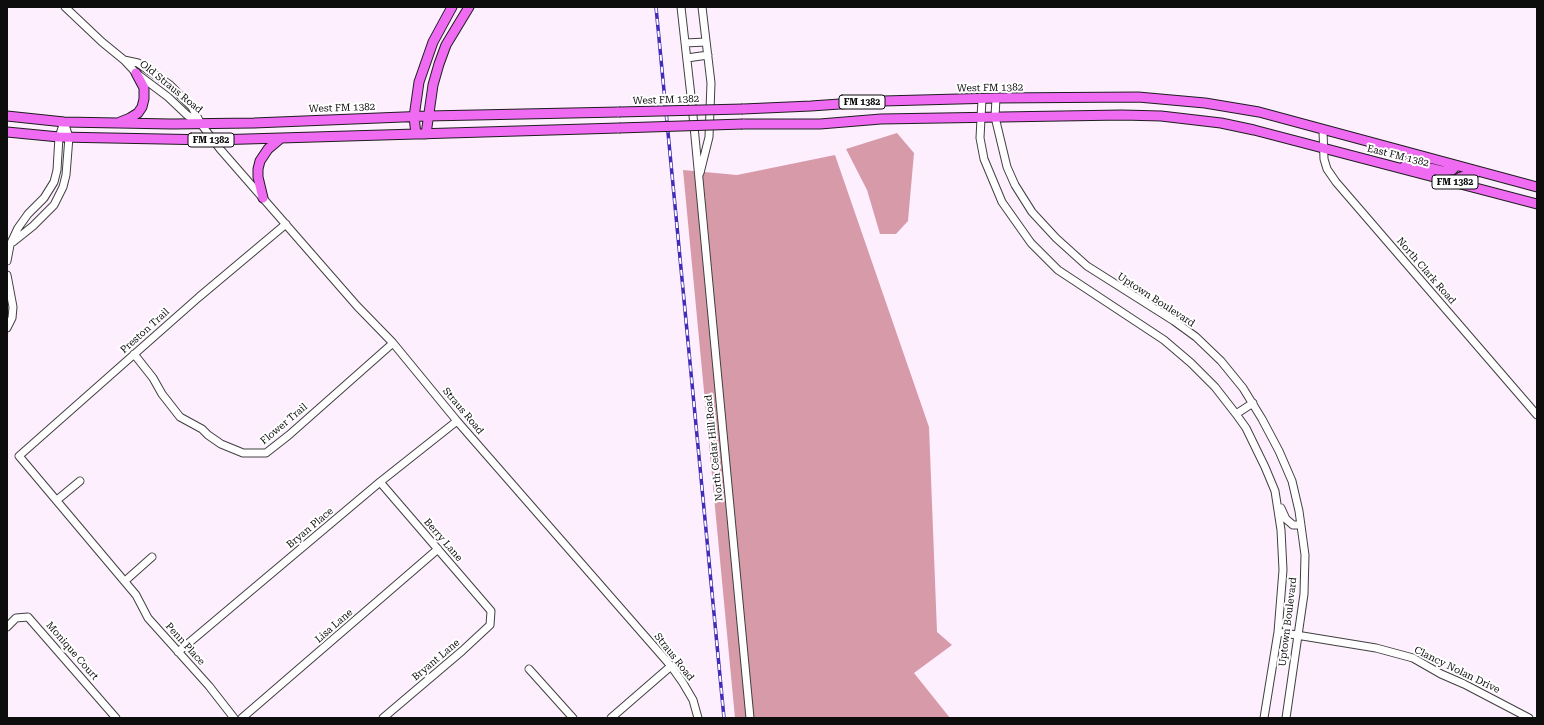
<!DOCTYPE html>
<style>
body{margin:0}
#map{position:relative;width:1544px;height:725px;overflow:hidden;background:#feeffe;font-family:"Roboto Serif",serif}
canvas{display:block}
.frame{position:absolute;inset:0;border:8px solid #0d0d0d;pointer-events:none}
</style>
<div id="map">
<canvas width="1544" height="725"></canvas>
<div class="frame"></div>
</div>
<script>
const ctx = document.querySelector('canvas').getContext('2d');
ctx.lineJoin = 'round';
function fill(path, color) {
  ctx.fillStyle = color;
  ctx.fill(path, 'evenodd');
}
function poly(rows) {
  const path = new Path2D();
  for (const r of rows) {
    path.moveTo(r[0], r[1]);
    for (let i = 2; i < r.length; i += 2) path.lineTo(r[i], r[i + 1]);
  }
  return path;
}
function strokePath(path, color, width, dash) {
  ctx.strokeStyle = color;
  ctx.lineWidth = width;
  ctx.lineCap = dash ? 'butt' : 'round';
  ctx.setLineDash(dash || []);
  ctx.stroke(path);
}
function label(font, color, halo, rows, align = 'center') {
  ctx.font = font + ' "Roboto Serif",serif';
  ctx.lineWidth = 4;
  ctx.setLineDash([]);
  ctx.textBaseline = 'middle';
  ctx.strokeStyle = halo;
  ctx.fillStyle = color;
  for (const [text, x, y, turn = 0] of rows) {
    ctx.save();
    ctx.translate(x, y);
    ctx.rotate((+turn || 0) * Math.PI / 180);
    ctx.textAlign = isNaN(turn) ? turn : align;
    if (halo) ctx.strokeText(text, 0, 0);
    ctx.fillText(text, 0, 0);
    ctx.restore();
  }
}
fill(poly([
 [897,133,914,153,908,221,896,234,880,234,867,190,846,149],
 [835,155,929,427,937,632,952,645,914,673,950,718,735,718,683,170,737,175]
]), '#d79aa8');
const minor = poly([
 [65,7,102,42,124,60,136,73,168,97,187,115,201,124],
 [681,7,692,105,750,718],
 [685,43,706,42],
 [687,58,708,55],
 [124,60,138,63,157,76,170,85,192,107,201,124,220,149,357,306,393,343,457,421,671,666,683,683,693,700,698,718],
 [996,98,995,117,1007,167,1015,185,1032,212,1056,238,1087,266,1174,321,1196,337,1221,361,1243,388,1262,419,1279,451,1292,481,1299,511,1305,555,1304,594,1286,718],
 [982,99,980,138,984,159,1002,202,1031,243,1058,270,1164,340,1191,363,1215,387,1236,414,1246,428,1265,467,1275,491,1281,530,1283,570,1278,632,1264,718],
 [1323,131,1324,159,1327,169,1336,182,1537,415],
 [700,173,709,137,711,83,702,7],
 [13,242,33,226,54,205,63,187,66,175,69,137,64,122],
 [7,261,10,245,18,228,28,214,44,198,54,182,57,170,59,137,64,122],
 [7,275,13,307,12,318,7,328],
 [134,354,153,378,162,394,180,417,202,429,208,435,221,444,243,453,266,453,289,435,393,343],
 [1236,414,1253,403],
 [380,482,491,611,490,625,462,651,383,718],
 [57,500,80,481],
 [1281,508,1286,519,1293,525,1301,525],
 [125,581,152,557],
 [7,627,16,618,28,617,116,718],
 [1278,632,1376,648,1413,658,1441,674,1464,684,1529,718],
 [178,652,380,482,457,421],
 [529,669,573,718],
 [234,718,209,686,148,618,136,595,19,456,199,297,286,224],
 [242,718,438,549],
 [611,718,671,666]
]);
const major = poly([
 [743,109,811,106,883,101,996,98,1138,97,1205,103,1259,112,1537,187],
 [7,116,64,122,172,124,254,123,428,116,619,112],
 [120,122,130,118,138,113,142,107,144,99,144,88,136,73],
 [743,124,820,124,881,119,1122,115,1161,116,1221,123,1254,130,1537,204],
 [7,132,59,137,213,140,619,128],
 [416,134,414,117,419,82,433,42,452,7],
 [426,134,433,85,439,64,446,45,469,7],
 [1402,168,1410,163,1443,171,1452,170,1456,166],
 [1453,181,1461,177,1477,172],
 [263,198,258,177,258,169,260,161,268,149,281,138]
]);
strokePath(minor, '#404040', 9);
strokePath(major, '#1e1e1e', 11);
strokePath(minor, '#fff', 7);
strokePath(major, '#ee6bf2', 9);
const rail = poly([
 [656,7,724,718]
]);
strokePath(rail, '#422cb7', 3.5);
strokePath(rail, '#fff', 2, [6]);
const majorBridge = poly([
 [619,112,743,109],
 [619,128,743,124]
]);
strokePath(majorBridge, '#1e1e1e', 11, []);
strokePath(majorBridge, '#ee6bf2', 9);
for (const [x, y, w] of [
 [862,102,46],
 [211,140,46],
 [1455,182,46]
]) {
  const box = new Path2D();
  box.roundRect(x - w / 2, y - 7, w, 14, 3);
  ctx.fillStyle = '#fff';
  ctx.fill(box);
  strokePath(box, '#0d0d0d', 1);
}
label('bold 9px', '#0d0d0d', null, [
 ["FM 1382",862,102],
 ["FM 1382",211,140],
 ["FM 1382",1455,182]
]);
label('10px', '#0d0d0d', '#fff', [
 ["Old Straus Road",171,87,39],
 ["West FM 1382",990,88,-1],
 ["West FM 1382",666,100,-2],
 ["West FM 1382",342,108,-2],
 ["East FM 1382",1398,156,14],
 ["North Clark Road",1426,271,49],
 ["Uptown Boulevard",1156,300,33],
 ["Preston Trail",145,331,-42],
 ["Straus Road",463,411,50],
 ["Flower Trail",284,424,-40],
 ["North Cedar Hill Road",714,448,-96],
 ["Bryan Place",310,528,-40],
 ["Berry Lane",443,540,49],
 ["Uptown Boulevard",1288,622,-83],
 ["Lisa Lane",334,626,-41],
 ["Penn Place",185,644,48],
 ["Monique Court",72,651,49],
 ["Straus Road",674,657,52],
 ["Bryant Lane",436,660,-40],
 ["Clancy Nolan Drive",1457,670,26]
]);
</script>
